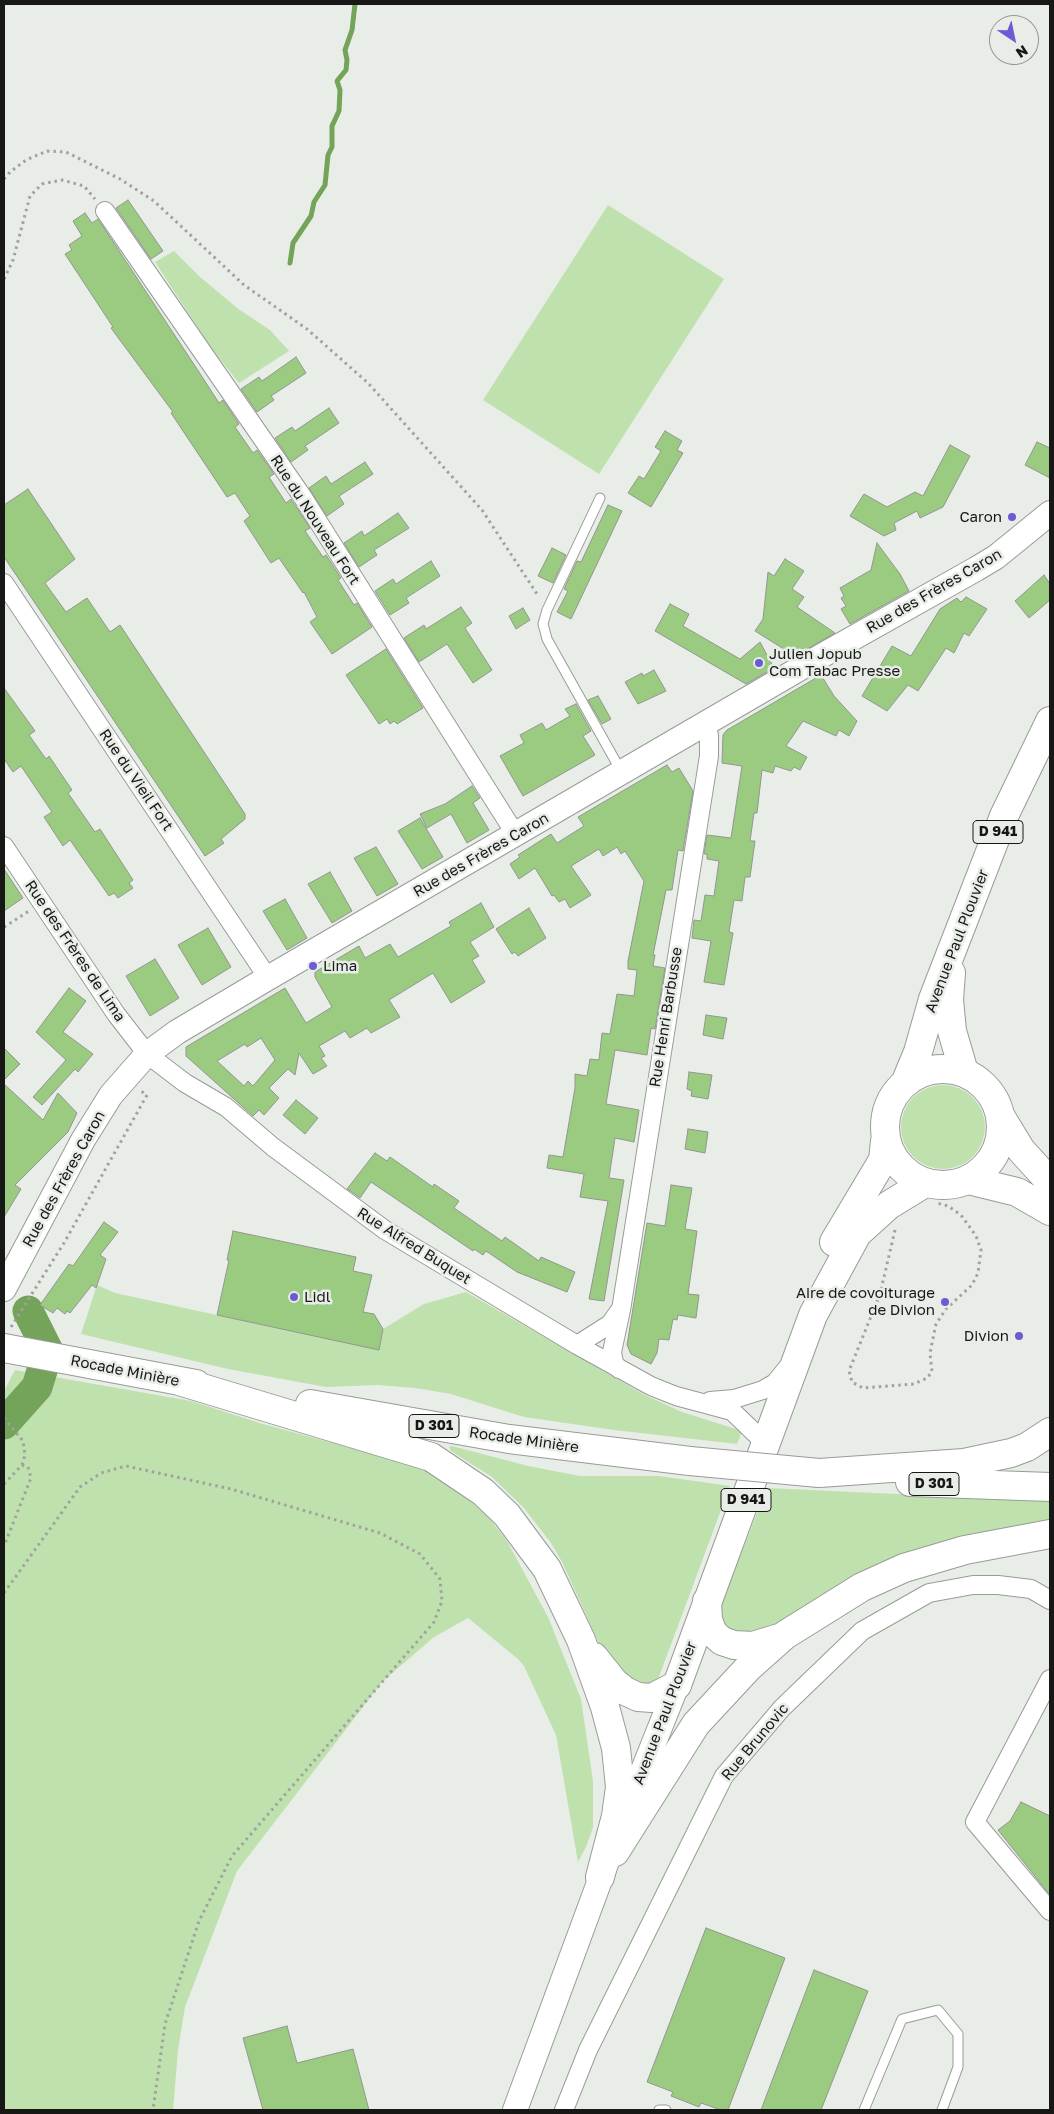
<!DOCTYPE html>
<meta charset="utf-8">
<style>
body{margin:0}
#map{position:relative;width:1054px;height:2114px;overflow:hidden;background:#e9ede7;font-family:"Golos Text",sans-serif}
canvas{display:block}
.frame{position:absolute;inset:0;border:5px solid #171816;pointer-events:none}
.north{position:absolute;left:989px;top:15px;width:50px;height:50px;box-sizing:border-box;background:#e9ede7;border:1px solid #959893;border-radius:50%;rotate:146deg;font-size:14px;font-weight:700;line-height:20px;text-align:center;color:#171816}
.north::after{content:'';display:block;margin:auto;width:18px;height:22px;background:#6c5bd5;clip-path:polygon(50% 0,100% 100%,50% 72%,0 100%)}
</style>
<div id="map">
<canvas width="1054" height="2114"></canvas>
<div class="frame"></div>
<div class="north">N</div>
</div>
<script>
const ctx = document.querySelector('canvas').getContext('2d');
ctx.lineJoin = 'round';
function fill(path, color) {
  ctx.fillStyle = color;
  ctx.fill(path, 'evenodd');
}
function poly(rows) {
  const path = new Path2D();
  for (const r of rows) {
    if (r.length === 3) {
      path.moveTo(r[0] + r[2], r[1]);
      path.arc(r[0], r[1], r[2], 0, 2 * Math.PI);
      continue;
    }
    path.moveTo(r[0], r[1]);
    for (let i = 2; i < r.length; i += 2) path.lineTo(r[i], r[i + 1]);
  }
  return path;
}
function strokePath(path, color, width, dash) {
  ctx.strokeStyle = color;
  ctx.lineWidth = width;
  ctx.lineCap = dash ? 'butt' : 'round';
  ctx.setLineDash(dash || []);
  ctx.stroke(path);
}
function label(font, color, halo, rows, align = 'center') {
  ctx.font = font + ' "Golos Text",sans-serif';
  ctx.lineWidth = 5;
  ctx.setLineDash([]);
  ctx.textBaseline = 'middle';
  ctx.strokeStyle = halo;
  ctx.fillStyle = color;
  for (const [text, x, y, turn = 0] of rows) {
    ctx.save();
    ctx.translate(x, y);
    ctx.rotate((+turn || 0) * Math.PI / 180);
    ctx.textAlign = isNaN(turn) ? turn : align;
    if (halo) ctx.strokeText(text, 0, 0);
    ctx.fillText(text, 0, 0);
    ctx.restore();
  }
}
fill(poly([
 [608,205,724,279,599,474,483,400],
 [174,251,199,276,237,308,270,330,289,351,239,383,211,348,155,262],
 [943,1127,42],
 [97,1285,115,1293,379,1350,383,1329,424,1304,466,1292,645,1395,682,1412,742,1431,737,1444,614,1430,524,1417,451,1394,415,1388,378,1385,326,1387,228,1369,81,1334],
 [15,1370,191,1401,263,1424,424,1468,468,1499,490,1519,507,1541,548,1617,581,1699,593,1781,593,1827,586,1847,578,1862,556,1735,524,1666,518,1659,468,1618,434,1637,383,1681,237,1871,185,2007,178,2050,173,2110,4,2110,4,1391],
 [452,1446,528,1466,580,1476,659,1476,730,1486,657,1682,651,1687,634,1687,603,1652,562,1562,551,1543,524,1508,492,1477,451,1451,449,1447],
 [767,1488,1050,1501,1050,1527,851,1579,805,1606,764,1635,734,1638,716,1617]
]), '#bfe1ae');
strokePath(poly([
 [290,263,293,243,311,216,314,202,325,185,328,155,332,147,332,126,339,111,340,90,337,81,346,70,347,60,345,50,352,30,355,4]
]), '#74a35a', 5);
strokePath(poly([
 [4,1424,37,1387,48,1351,28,1311]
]), '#74a35a', 31);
const building = poly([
 [128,200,163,251,151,259,116,208,128,200],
 [85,213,92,223,98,219,199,372,219,403,223,400,239,424,235,427,253,453,257,450,274,474,269,477,286,503,291,499,293,502,310,528,305,531,323,557,326,555,341,578,338,580,354,605,357,603,372,627,332,654,310,622,317,617,304,592,303,593,279,558,271,563,244,521,250,516,235,493,227,497,171,413,173,412,111,328,113,327,65,254,72,250,69,245,82,236,73,221,85,213],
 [296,357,306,373,271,396,274,400,257,412,241,389,259,377,262,381,296,357],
 [329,408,339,423,305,446,308,450,291,462,275,438,292,427,295,431,329,408],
 [665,431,682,441,677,450,683,453,651,507,628,493,639,476,644,479,661,451,655,447,665,431],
 [1037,442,1050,448,1050,478,1025,465,1037,442],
 [950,445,970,456,943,507,920,518,917,511,894,523,896,530,884,536,850,516,864,494,887,507,915,492,923,496,950,445],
 [365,462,373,474,339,496,344,504,327,516,309,488,326,476,331,484,365,462],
 [28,489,75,559,45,583,66,612,87,598,110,632,120,625,245,814,245,819,221,839,224,843,205,856,4,557,4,505,28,489],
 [608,505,622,511,571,619,557,612,568,591,564,589,577,561,581,562,608,505],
 [398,513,409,528,374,550,377,555,359,567,344,543,362,531,364,536,398,513],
 [877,543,900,574,909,591,850,624,841,609,846,606,841,598,844,596,840,588,871,570,877,543],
 [552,548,566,555,553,583,538,576,552,548],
 [785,559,804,571,792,589,804,597,797,607,835,633,795,656,755,631,763,619,768,572,774,576,785,559],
 [431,561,440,576,406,598,409,603,390,615,375,591,393,579,396,584,431,561],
 [1044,575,1050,584,1050,600,1029,618,1015,601,1044,575],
 [966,597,987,609,969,636,964,633,954,653,946,648,918,691,908,685,887,711,862,696,892,646,911,656,940,609,957,598,961,602,966,597],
 [670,604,689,614,683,626,740,659,760,642,774,668,746,684,655,631,670,604],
 [461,607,472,623,465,628,492,670,473,683,447,644,419,662,404,638,424,625,426,629,461,607],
 [523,608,530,620,516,629,509,616,523,608],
 [386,649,423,708,397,724,394,721,390,724,387,719,379,724,346,675,386,649],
 [654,670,666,691,638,704,625,682,642,673,643,676,654,670],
 [821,675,834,696,857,721,849,736,839,730,836,736,803,721,786,746,807,757,800,770,794,767,791,771,775,766,773,773,762,770,757,813,754,813,750,841,755,841,750,877,745,877,742,901,734,900,729,932,733,933,724,985,704,982,711,941,692,938,694,920,701,921,705,895,714,896,719,861,707,859,707,854,704,854,707,835,731,838,742,766,722,763,723,735,727,730,821,675],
 [4,688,35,731,29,735,46,759,49,756,72,790,68,793,95,832,100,829,133,880,129,883,133,888,118,898,114,893,109,896,70,840,63,846,44,817,52,812,21,766,13,772,4,759,4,688],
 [598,696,611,719,602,724,588,700,598,696],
 [576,704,591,731,583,736,595,755,523,796,500,756,524,743,520,735,542,723,546,730,570,716,565,709,576,704],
 [667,765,672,772,679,768,693,791,683,851,678,850,672,890,666,890,653,955,655,955,653,966,665,968,655,1029,651,1028,647,1055,615,1050,606,1104,639,1110,634,1142,615,1138,609,1178,624,1180,604,1301,589,1299,608,1201,580,1197,584,1174,547,1168,549,1155,563,1157,575,1088,575,1074,587,1076,590,1059,599,1060,602,1033,610,1034,617,994,634,996,637,970,628,969,628,961,644,881,625,851,621,854,617,847,603,856,599,849,571,866,591,895,570,908,565,899,559,902,554,895,552,896,535,868,519,879,510,864,520,857,518,855,551,834,557,843,584,826,578,817,667,765],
 [472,786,480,798,473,803,489,830,467,843,451,814,427,828,420,814,445,804,472,786],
 [420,818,443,857,422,869,398,831,420,818],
 [376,847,398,884,377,896,354,858,376,847],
 [4,869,23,898,4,911,4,869],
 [330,872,352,911,332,923,308,884,330,872],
 [285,899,307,938,287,950,263,911,285,899],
 [481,903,494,927,470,942,479,956,472,960,485,982,451,1003,433,973,389,1000,400,1017,371,1033,367,1028,350,1038,345,1031,319,1046,325,1056,321,1058,327,1066,313,1074,299,1053,295,1075,288,1069,269,1088,279,1098,264,1115,259,1110,253,1116,186,1056,186,1047,285,988,306,1023,332,1007,315,977,315,972,359,946,365,958,390,944,398,957,451,926,449,922,481,903],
 [261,1038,275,1060,253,1086,248,1081,244,1086,217,1061,245,1044,247,1047,261,1038],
 [529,908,546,938,518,956,515,952,512,954,496,929,529,908],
 [208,928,231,967,202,985,178,945,208,928],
 [155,959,179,998,150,1016,126,976,155,959],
 [69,988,86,1001,63,1032,93,1054,78,1072,75,1069,42,1105,33,1097,66,1060,36,1032,69,988],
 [706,1015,727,1018,723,1039,703,1035,706,1015],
 [4,1048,20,1064,4,1080,4,1048],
 [689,1072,712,1075,708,1099,691,1096,692,1091,687,1089,689,1072],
 [4,1084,43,1120,58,1093,77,1113,68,1132,15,1185,21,1189,4,1217,4,1084],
 [296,1100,318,1118,305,1134,283,1115,296,1100],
 [688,1129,708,1132,705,1153,685,1149,688,1129],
 [375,1153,387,1161,390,1157,433,1187,434,1184,459,1201,454,1208,502,1241,505,1237,539,1261,541,1257,575,1272,567,1292,517,1272,486,1251,483,1255,474,1249,473,1251,371,1182,360,1198,352,1192,347,1189,375,1153],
 [671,1185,692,1188,685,1229,697,1231,688,1294,699,1295,696,1318,678,1315,677,1320,673,1319,669,1340,659,1339,657,1353,651,1364,631,1354,627,1345,647,1223,665,1226,671,1185],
 [104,1222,118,1232,100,1255,106,1259,96,1288,92,1285,70,1313,67,1311,65,1314,57,1308,53,1313,40,1305,69,1264,73,1266,104,1222],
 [233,1231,356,1257,353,1271,372,1275,363,1312,374,1314,383,1329,379,1350,217,1315,229,1260,227,1260,233,1231],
 [1021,1802,1050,1816,1050,1895,998,1830,1010,1821,1021,1802],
 [706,1928,785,1958,728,2110,721,2110,701,2103,699,2107,671,2096,673,2092,647,2082,706,1928],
 [814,1970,868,1991,821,2110,761,2110,814,1970],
 [287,2026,297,2063,353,2049,369,2110,263,2110,243,2038,287,2026]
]);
fill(building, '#9acb81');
strokePath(building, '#929690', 1);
const service = poly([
 [600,498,547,610,543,624,547,639,621,771],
 [659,2110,666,2110],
 [864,2110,902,2019,938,2010,958,2034,958,2067,942,2110]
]);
const minor = poly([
 [105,211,302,496,516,835],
 [4,583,268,978],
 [4,846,116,1014,147,1054,185,1083,226,1107,273,1147,385,1230,577,1345,651,1386,676,1396,732,1411,759,1437,765,1449],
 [577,1345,610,1324,620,1310],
 [619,1369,614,1363,612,1352,621,1310,709,756,709,735,704,725],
 [710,1401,734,1399,763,1390,775,1383,788,1367],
 [1050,1679,975,1822,1050,1911],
 [564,2110,588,2050,724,1776,782,1708,862,1631,929,1593,973,1585,998,1585,1031,1589,1050,1600]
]);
const secondary = poly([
 [4,1289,83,1140,111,1095,147,1054,177,1032,268,978,823,655,976,569,996,557,1050,513],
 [621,1825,677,1685],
 [515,2110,607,1861]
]);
const primary = poly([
 [951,973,949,1000,952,1031,964,1072],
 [943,1127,58],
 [906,1081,918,1052,933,999,1004,816,1050,721],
 [834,1242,883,1160,885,1141],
 [677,1685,813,1315,857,1234,889,1205,925,1183]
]);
const trunk = poly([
 [1001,1117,1021,1150,1050,1182],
 [968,1180,1017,1192,1050,1211],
 [4,1348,196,1384],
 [179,1381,431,1457,483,1492,507,1515,547,1569,581,1640,605,1707,616,1748,620,1787,616,1816,600,1877],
 [310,1404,509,1439,690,1461],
 [819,1473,964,1463,1011,1453,1027,1447,1050,1432],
 [910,1482,1050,1487],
 [707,1601,708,1620,713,1633,722,1641,734,1645,753,1646,779,1638],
 [594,1657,614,1682,625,1691,638,1697,652,1698,677,1685],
 [615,1852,696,1724,749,1667,785,1635,862,1587,904,1568,965,1550,1050,1534]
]);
strokePath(service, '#989c96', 11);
strokePath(minor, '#989c96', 20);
strokePath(secondary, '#989c96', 26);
strokePath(primary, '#989c96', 30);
strokePath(trunk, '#989c96', 30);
strokePath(poly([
 [4,179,10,172,26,160,47,151,66,152,120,179,154,201,244,285,307,329,368,383,482,510,539,597],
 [4,279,13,260,30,196,42,184,62,180,84,186,95,199],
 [4,927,29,911],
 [895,1230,880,1294,849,1371,852,1382,863,1388,914,1384,927,1378,932,1372,930,1353,936,1324,946,1309,972,1285,978,1273,981,1250,976,1236,961,1215,948,1206,937,1203],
 [11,1327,64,1243,147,1095,141,1091],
 [4,1418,23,1441,25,1455,22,1465],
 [4,1484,22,1465,28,1467,31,1478,4,1546],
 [4,1593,80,1487,101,1473,126,1466,231,1489,380,1533,420,1554,440,1579,442,1601,434,1622,232,1856,199,1921,165,2024,153,2110]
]), '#9fa29d', 3, [2.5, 4]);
strokePath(service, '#fff', 9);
strokePath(minor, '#fff', 18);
strokePath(secondary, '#fff', 24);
strokePath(primary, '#fff', 28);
strokePath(trunk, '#fff', 28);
const trunkBridge = poly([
 [690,1461,819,1473]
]);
strokePath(trunkBridge, '#989c96', 30, []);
strokePath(trunkBridge, '#fff', 28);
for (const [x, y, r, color] of [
 [1012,517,5,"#6c5bd5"],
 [759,663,5,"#6c5bd5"],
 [313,966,5,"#6c5bd5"],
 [294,1297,5,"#6c5bd5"],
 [945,1302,5,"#6c5bd5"],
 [1019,1336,5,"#6c5bd5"]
]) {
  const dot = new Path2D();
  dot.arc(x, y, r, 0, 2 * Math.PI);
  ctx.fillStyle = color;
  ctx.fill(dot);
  strokePath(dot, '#e9ede7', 2);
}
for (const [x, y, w] of [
 [998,832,50],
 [434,1426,50],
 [934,1484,50],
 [746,1500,50]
]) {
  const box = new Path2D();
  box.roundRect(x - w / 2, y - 11.5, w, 23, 4);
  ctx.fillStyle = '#e9ede7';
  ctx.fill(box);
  strokePath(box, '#171816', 1);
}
label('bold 14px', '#171816', null, [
 ["D 941",998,832],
 ["D 301",434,1426],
 ["D 301",934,1484],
 ["D 941",746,1500]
]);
label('15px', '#171816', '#e9ede7', [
 ["Caron",1002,517],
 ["Julien Jopub",769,654,"left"],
 ["Com Tabac Presse",769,671,"left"],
 ["Lima",323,966,"left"],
 ["Aire de covoiturage",935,1293],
 ["de Divion",935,1310],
 ["Lidl",304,1297,"left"],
 ["Divion",1009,1336]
], 'right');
label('15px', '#171816', '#e9ede7', [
 ["Rue du Nouveau Fort",315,520,57],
 ["Rue des Frères Caron",934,591,-30],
 ["Rue du Vieil Fort",136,780,56],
 ["Rue des Frères Caron",481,855,-30],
 ["Avenue Paul Plouvier",957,941,-69],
 ["Rue des Frères de Lima",75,951,56],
 ["Rue Henri Barbusse",666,1017,-81],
 ["Rue des Frères Caron",64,1179,-61],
 ["Rue Alfred Buquet",414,1246,32],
 ["Rocade Minière",125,1371,11],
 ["Rocade Minière",524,1440,8],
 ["Avenue Paul Plouvier",665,1713,-69],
 ["Rue Brunovic",755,1742,-50]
]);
</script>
